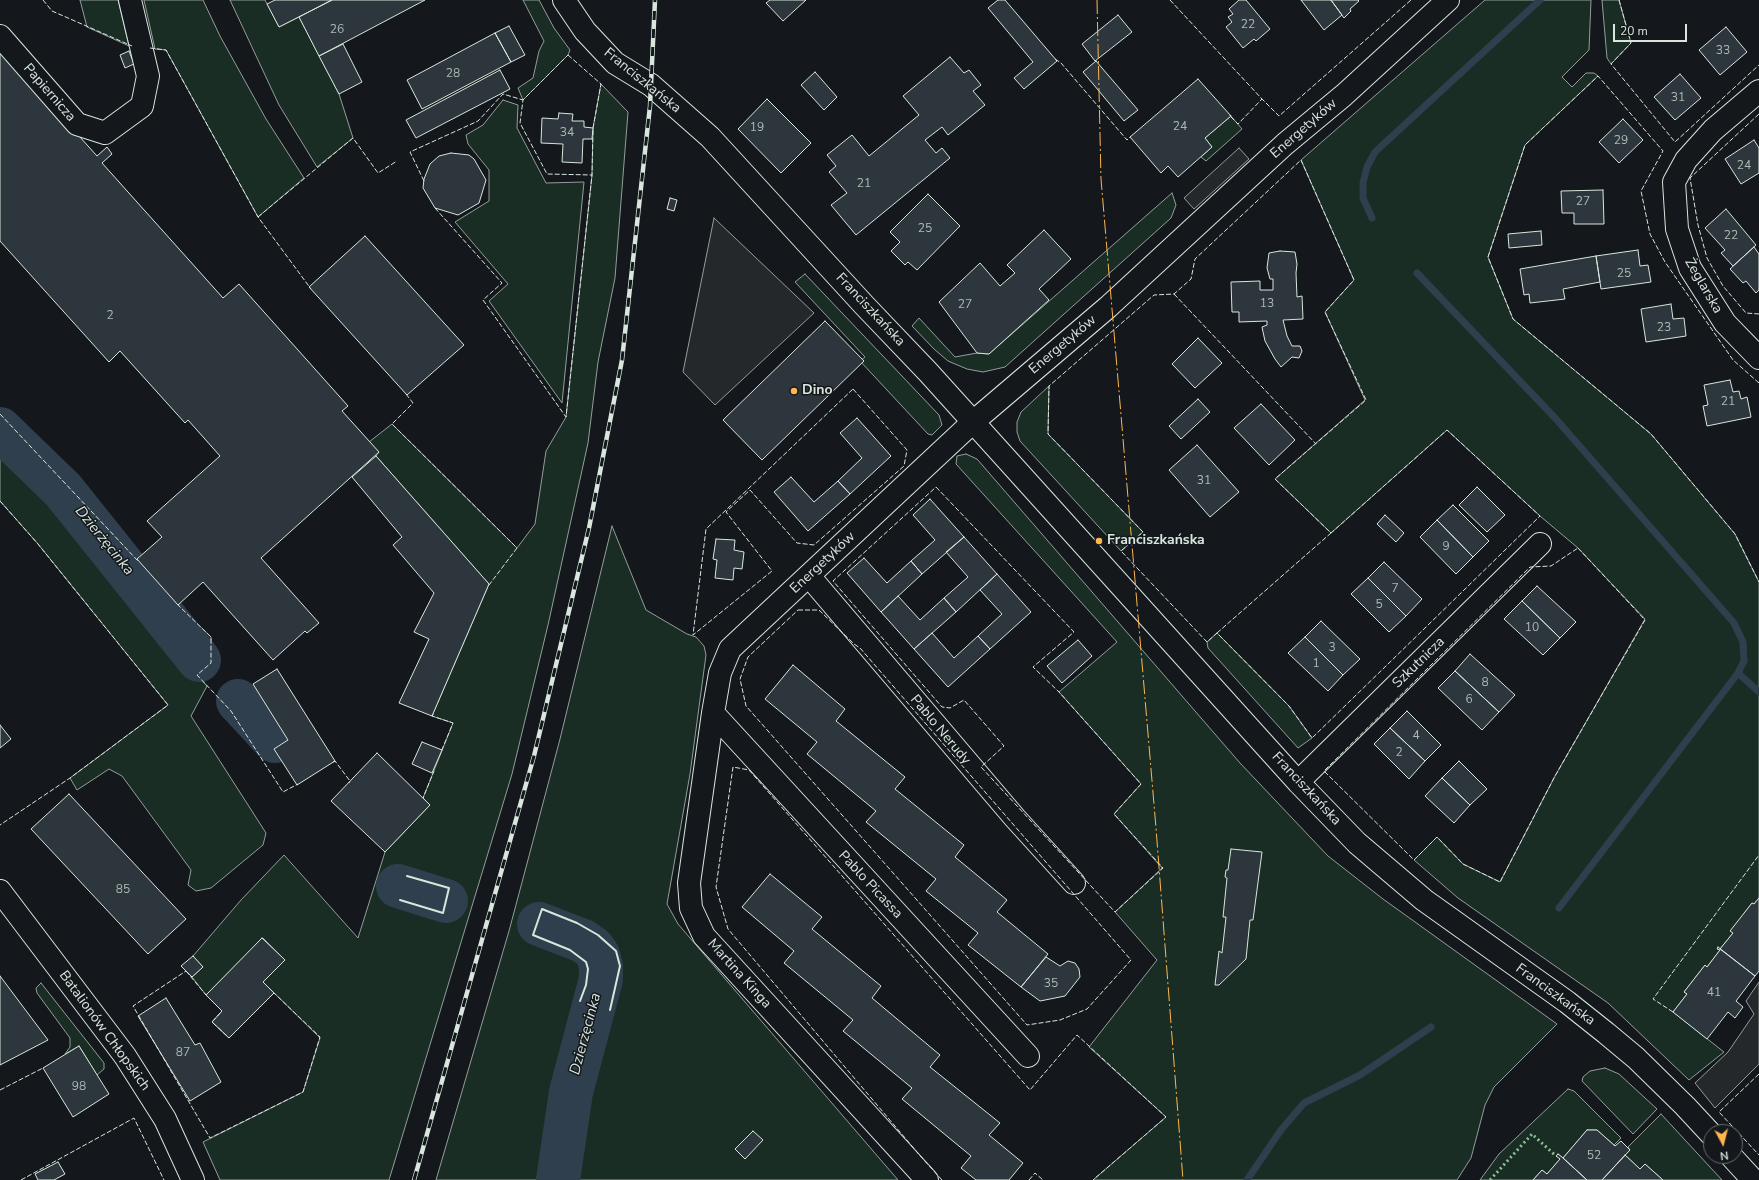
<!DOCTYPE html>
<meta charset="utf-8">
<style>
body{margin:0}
#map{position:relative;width:1759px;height:1180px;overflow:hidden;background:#14181c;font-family:"Nunito Sans",sans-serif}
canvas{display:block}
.north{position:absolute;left:1703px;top:1124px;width:40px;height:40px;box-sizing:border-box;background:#14181c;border:1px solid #626a69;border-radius:50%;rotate:173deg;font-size:11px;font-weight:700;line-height:16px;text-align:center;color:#d8e6dc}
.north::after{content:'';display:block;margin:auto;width:14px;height:18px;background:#ffb74d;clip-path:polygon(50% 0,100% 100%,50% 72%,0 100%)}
.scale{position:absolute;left:1613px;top:24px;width:74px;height:18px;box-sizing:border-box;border:2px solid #d8e6dc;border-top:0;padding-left:5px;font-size:12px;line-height:14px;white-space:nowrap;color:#d8e6dc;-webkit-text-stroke:3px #14181c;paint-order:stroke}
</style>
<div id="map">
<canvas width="1759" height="1180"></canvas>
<div class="north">N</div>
<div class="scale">20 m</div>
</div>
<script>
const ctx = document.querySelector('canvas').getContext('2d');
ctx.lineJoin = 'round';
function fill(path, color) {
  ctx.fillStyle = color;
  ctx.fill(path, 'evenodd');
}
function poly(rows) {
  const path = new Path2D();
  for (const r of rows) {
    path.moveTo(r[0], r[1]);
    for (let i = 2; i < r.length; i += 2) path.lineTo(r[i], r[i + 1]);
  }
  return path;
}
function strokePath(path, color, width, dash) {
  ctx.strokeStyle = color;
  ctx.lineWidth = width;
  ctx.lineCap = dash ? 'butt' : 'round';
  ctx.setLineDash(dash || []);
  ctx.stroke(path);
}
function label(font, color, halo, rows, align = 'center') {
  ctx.font = font + ' "Nunito Sans",sans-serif';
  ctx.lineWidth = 3;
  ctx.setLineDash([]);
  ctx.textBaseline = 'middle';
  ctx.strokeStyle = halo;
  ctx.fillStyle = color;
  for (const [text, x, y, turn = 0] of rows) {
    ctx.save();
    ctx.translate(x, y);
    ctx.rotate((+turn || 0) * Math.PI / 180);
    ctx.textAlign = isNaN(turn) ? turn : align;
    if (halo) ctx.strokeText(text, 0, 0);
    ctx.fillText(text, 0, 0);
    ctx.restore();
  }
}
const green = poly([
 [80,0,118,0,129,46,87,27,80,0],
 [144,0,203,0,220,36,266,119,304,178,258,217,166,50,155,49,144,0],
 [230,0,265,0,279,27,299,17,339,94,353,138,317,167,279,105,230,0],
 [523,0,539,0,554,28,570,50,568,55,523,100,518,88,533,78,539,51,544,41,523,0],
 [1485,0,1591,0,1589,50,1562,77,1572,87,1586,73,1594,73,1598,76,1525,145,1488,257,1513,319,1651,434,1735,534,1759,582,1759,898,1754,904,1752,903,1731,931,1733,933,1720,949,1718,949,1720,950,1707,967,1705,965,1684,992,1687,994,1673,1012,1724,1052,1689,1080,1608,1003,1458,898,1414,860,1437,837,1463,864,1500,882,1555,776,1645,619,1578,548,1540,516,1447,430,1331,533,1275,479,1365,400,1325,312,1354,280,1301,160,1485,0],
 [1602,0,1619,0,1631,43,1611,64,1607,58,1602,0],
 [601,84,628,112,615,278,598,362,588,443,548,625,512,774,389,1180,220,1180,203,1142,303,1092,320,1038,263,982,285,960,263,938,206,995,192,977,203,967,193,956,241,900,284,855,358,938,385,852,430,805,423,798,453,723,432,716,489,584,376,456,379,452,369,442,392,424,517,548,535,524,546,451,566,417,592,175,593,128,601,84],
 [503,100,518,105,517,128,546,183,584,182,562,403,489,301,508,284,455,222,489,201,489,170,468,144,466,135,483,125,503,100],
 [1231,116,1242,129,1206,161,1201,157,1212,147,1205,138,1231,116],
 [1172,193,1176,205,1171,218,1005,367,983,372,967,369,948,361,934,349,912,326,919,318,955,357,977,353,989,354,1172,193],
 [805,274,939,415,942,425,932,435,928,434,860,361,865,357,795,282,805,274],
 [1049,386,1048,434,1143,532,1121,551,1020,441,1017,432,1017,422,1021,412,1049,386],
 [0,414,178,605,211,637,211,663,197,675,207,686,191,716,266,833,263,845,211,888,196,891,188,885,191,870,122,776,109,769,77,790,70,778,168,705,38,544,0,501,0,414],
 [966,454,977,459,1240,763,1328,856,1383,899,1557,1024,1494,1087,1485,1105,1471,1158,1457,1180,1093,1180,1166,1117,1089,1047,1157,960,1115,912,1162,868,1114,814,1141,784,1059,692,1117,642,956,464,957,456,966,454],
 [612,526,646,610,687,634,696,637,704,646,706,655,690,774,667,904,678,924,898,1180,436,1180,509,931,529,856,560,739,612,526],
 [1217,633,1289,706,1312,738,1298,748,1208,648,1207,642,1217,633],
 [41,983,104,1063,104,1069,97,1075,79,1046,65,1054,70,1047,70,1038,37,993,36,988,41,983],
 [1605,1068,1619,1074,1657,1109,1633,1134,1582,1081,1583,1077,1590,1071,1605,1068],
 [1568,1089,1574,1091,1621,1138,1614,1145,1597,1130,1587,1130,1563,1158,1558,1154,1560,1159,1547,1174,1542,1170,1533,1180,1480,1180,1499,1154,1568,1089],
 [1661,1114,1722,1180,1663,1180,1645,1164,1640,1169,1625,1155,1630,1150,1628,1147,1661,1114]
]);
fill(green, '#1a2d24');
strokePath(green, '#939e99', 1);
const parking = poly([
 [1239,148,1249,159,1194,209,1184,198,1239,148],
 [714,218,814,313,715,405,683,372,714,218],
 [1759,982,1759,1064,1715,1108,1695,1083,1728,1052,1754,1014,1746,1001,1759,982]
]);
fill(parking, '#24282b');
strokePath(parking, '#939e99', 1);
strokePath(poly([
 [1372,218,1363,198,1363,183,1367,167,1375,152,1540,0],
 [1417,273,1556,419,1734,623,1743,642,1744,661,1738,673,1559,908],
 [1738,673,1759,692],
 [1247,1180,1281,1130,1304,1103,1360,1075,1431,1027]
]), '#2f3f4d', 7);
strokePath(poly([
 [0,429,63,490,199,660],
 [238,701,275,741],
 [398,886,446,901],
 [539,924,583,941,593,948,598,955,601,966,601,979,571,1092,558,1180]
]), '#2f3f4d', 44);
const building = poly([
 [275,0,332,0,279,27,267,4,275,0],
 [332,0,425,0,319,56,299,17,332,0],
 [770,0,806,0,783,21,766,3,770,0],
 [998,0,1005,0,1057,61,1024,89,1014,78,1033,62,988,8,998,0],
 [1239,0,1246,0,1270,29,1256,41,1254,39,1243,48,1226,27,1232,22,1228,17,1233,14,1229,9,1239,0],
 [1301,0,1331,0,1342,15,1324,30,1301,0],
 [1331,0,1358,0,1359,1,1350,9,1351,11,1344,18,1331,0],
 [1118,15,1132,32,1095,61,1082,44,1118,15],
 [509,26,525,55,511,62,495,33,509,26],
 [1726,27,1747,52,1720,75,1699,50,1726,27],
 [495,33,511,62,422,109,407,80,495,33],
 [343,44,362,82,339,94,319,56,343,44],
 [0,48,97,156,107,147,112,154,102,163,223,298,239,284,348,406,342,411,379,452,261,558,319,623,307,633,305,631,273,660,203,582,178,605,137,559,162,537,147,521,220,456,188,420,185,423,120,351,109,362,0,241,0,48],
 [129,51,134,64,125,68,120,55,129,51],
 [950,57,964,73,969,70,981,85,973,91,985,105,948,135,942,127,925,140,936,153,942,148,950,158,856,235,831,205,847,193,829,172,836,166,827,155,852,135,869,156,919,115,903,96,950,57],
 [1096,61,1138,110,1124,121,1083,72,1096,61],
 [500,70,510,89,416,138,406,120,500,70],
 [815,72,837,97,824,110,801,85,815,72],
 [1680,74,1701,98,1675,120,1654,97,1680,74],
 [1198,79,1231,116,1205,138,1212,147,1178,177,1168,166,1161,173,1130,137,1198,79],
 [767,99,811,143,781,173,738,129,767,99],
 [559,113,573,114,572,121,584,121,584,127,593,128,592,139,583,139,582,163,562,162,563,144,541,143,542,118,558,119,559,113],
 [1623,119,1643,140,1619,163,1599,142,1623,119],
 [1754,140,1759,148,1759,173,1741,184,1725,159,1754,140],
 [451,153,469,155,474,159,486,180,479,203,458,215,435,208,423,188,424,179,430,164,439,156,451,153],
 [1603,190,1604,224,1574,224,1574,213,1562,213,1561,191,1603,190],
 [928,194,960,226,917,270,908,262,905,265,891,251,900,242,890,232,928,194],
 [670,198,677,200,674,211,667,209,670,198],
 [1726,209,1756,245,1733,266,1721,253,1725,250,1705,228,1726,209],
 [1044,230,1071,259,1039,289,1049,300,989,354,977,353,939,302,980,263,1000,286,1015,273,1007,265,1044,230],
 [1541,231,1542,245,1509,248,1508,234,1541,231],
 [365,236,464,345,407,395,309,287,365,236],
 [1754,247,1759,254,1759,290,1756,293,1746,281,1743,283,1730,269,1754,247],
 [1638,250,1640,266,1648,265,1651,282,1601,289,1596,256,1638,250],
 [1280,251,1295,252,1297,264,1296,273,1297,297,1302,296,1303,319,1283,320,1287,336,1292,346,1300,346,1302,351,1299,358,1292,357,1281,367,1275,359,1265,341,1262,327,1267,325,1267,321,1239,322,1239,312,1232,312,1231,282,1260,281,1260,290,1273,290,1273,279,1270,279,1267,268,1269,253,1280,251],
 [1596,256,1600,282,1563,289,1565,299,1530,303,1529,294,1524,295,1520,269,1596,256],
 [1671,304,1673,319,1684,318,1686,336,1646,342,1641,309,1671,304],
 [825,321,864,361,762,460,723,420,825,321],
 [1198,338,1222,363,1195,388,1172,364,1198,338],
 [1730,380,1733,392,1739,391,1741,399,1747,397,1751,417,1707,426,1703,406,1708,405,1704,385,1730,380],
 [1198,399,1210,412,1181,439,1169,426,1198,399],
 [1261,404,1295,440,1269,465,1234,428,1261,404],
 [857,418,891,456,850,494,838,481,862,458,840,433,857,418],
 [1197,445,1239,492,1210,517,1169,470,1197,445],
 [376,456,489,584,432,716,399,703,429,639,414,632,434,593,393,545,402,537,352,477,376,456],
 [791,477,814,502,838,481,850,494,808,531,774,492,791,477],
 [1477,487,1505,515,1487,532,1459,505,1477,487],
 [930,499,964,537,922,574,911,561,935,540,913,515,930,499],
 [1453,505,1489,541,1473,557,1437,520,1453,505],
 [1385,515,1404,533,1396,542,1377,524,1385,515],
 [1437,520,1473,557,1456,574,1420,537,1437,520],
 [964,537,997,574,956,612,944,598,968,577,946,552,964,537],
 [716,539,735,540,734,550,744,552,742,569,734,568,733,580,715,578,717,560,713,559,716,539],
 [864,558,887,583,911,561,922,574,881,612,847,573,864,558],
 [1384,562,1422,599,1406,616,1368,578,1384,562],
 [997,574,1031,612,990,649,978,636,1002,614,980,590,997,574],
 [1368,578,1406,616,1389,632,1351,594,1368,578],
 [1537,586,1576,622,1560,638,1522,601,1537,586],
 [898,596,920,620,944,598,956,612,914,649,881,612,898,596],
 [1522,601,1560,638,1543,655,1504,619,1522,601],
 [1321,621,1360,659,1343,675,1305,637,1321,621],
 [932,633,954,658,978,636,990,649,948,687,914,649,932,633],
 [1305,637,1343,675,1328,691,1288,653,1305,637],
 [1078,640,1092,656,1062,683,1047,666,1078,640],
 [1470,654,1515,695,1499,712,1455,671,1470,654],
 [793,665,845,709,836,721,905,777,895,789,964,845,955,857,1007,900,997,912,1048,954,1021,987,968,945,978,933,926,891,936,879,866,822,876,811,807,754,817,742,765,699,793,665],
 [277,669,335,761,297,785,274,749,288,740,253,684,277,669],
 [1455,671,1499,712,1482,730,1438,688,1455,671],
 [1407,711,1441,745,1425,761,1390,728,1407,711],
 [0,725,11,739,0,748,0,725],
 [1390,728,1425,761,1409,779,1374,744,1390,728],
 [422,742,442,750,432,773,412,764,422,742],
 [377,753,430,805,385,852,331,801,377,753],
 [1459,761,1487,789,1470,805,1442,778,1459,761],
 [1442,778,1470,805,1454,823,1425,796,1442,778],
 [69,794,186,919,148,954,31,829,69,794],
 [1231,849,1262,852,1253,920,1250,920,1246,959,1219,985,1215,985,1219,951,1222,953,1226,917,1223,917,1227,878,1225,877,1226,870,1228,870,1231,849],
 [770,874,822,917,812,929,881,986,872,998,940,1055,930,1067,1000,1123,989,1135,1023,1163,1009,1180,976,1180,961,1168,971,1156,902,1099,912,1088,843,1031,853,1020,784,963,794,951,742,907,770,874],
 [1759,898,1759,971,1755,976,1720,949,1733,933,1730,931,1752,903,1754,904,1759,898],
 [262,938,285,960,263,982,274,993,229,1038,212,1022,222,1011,206,995,262,938],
 [1718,947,1755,976,1736,1001,1743,1007,1735,1018,1728,1012,1707,1039,1673,1012,1687,994,1684,992,1705,965,1707,967,1720,950,1717,949,1718,947],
 [193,956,203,967,192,977,181,966,193,956],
 [1046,957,1060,966,1068,961,1075,963,1079,969,1080,977,1065,996,1040,1001,1021,987,1046,957],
 [0,976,48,1040,0,1065,0,976],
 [166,998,195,1045,200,1043,221,1082,190,1101,138,1016,166,998],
 [79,1046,109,1094,73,1117,43,1068,79,1046],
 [1587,1130,1597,1130,1615,1146,1621,1141,1630,1150,1602,1180,1587,1180,1563,1158,1587,1130],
 [753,1131,763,1140,745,1159,735,1149,753,1131],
 [1558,1154,1563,1158,1587,1180,1533,1180,1542,1170,1547,1174,1560,1159,1556,1156,1558,1154],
 [1625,1155,1640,1169,1645,1164,1663,1180,1602,1180,1625,1155],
 [58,1162,65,1174,54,1180,38,1180,35,1174,58,1162]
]);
fill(building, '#2c363c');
strokePath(building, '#d8e6dc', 1);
const street = poly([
 [564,0,585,31,615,63,651,85,710,137,864,305,928,372,1298,782,1357,843,1424,900,1567,1002,1606,1033,1636,1058,1685,1106,1711,1134],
 [0,36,77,124,105,133,142,106,148,76,130,0],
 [1759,91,1713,130,1686,160,1674,182,1677,229,1690,268,1725,323,1759,358],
 [809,576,1015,818,1074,883],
 [713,713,1028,1056],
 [1298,782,1540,544],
 [0,891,125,1056,165,1119,193,1180],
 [1731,1156,1753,1180],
 [927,1180,704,936,691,908,689,883,713,713,720,673,730,649,973,422,1108,307,1285,144,1344,95,1448,0]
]);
strokePath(street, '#d8e6dc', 24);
strokePath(street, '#14181c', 22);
const rail = poly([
 [414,1180,534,756,589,528,622,360,650,106,655,0]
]);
strokePath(rail, '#d8e6dc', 4.5);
strokePath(rail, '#14181c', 3, [9]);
strokePath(poly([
 [1490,1180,1532,1134,1556,1156]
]), '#8ac095', 3, [2, 3]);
strokePath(poly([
 [43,0,52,11,132,46],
 [1170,0,1262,99,1238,124,1229,115],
 [1619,0,1631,43,1611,64,1675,142,1759,65],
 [150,48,166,50,258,217,311,289],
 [568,55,601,84,593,128,592,175,547,174,520,123,523,100,568,55],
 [1055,59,1061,63,1127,140,1131,136],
 [1261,98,1279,116,1411,0],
 [1759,114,1690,178,1698,225,1707,258,1723,286,1746,313,1759,314],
 [1301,160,1354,280,1325,312,1366,400,1275,479,1331,533,1447,430,1540,516,1312,738,1289,706,1217,633,1207,642,1121,551,1143,532,1048,434,1049,386,1154,295,1174,294,1191,279,1195,259,1301,160],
 [424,181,410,152,478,121,503,94,523,100],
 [435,208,502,283,483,300,566,417,592,175],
 [258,217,353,138,378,173,397,161],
 [1174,294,1316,444],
 [1759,383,1733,360,1665,262,1650,234,1641,191,1663,151,1598,76,1525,145,1488,257,1513,319,1651,434,1735,534,1759,582],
 [853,389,907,450,904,466,814,545,797,543,750,490,726,512,772,571,693,635,706,529,853,389],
 [406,394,413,403,392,424,517,548,489,585],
 [0,414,138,561],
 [936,487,1074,632,1033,667,1059,692,1141,784,1114,814,1163,868,1115,912,981,767,1004,746,964,700,950,708,942,707,833,581,936,487],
 [0,501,38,544,168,705,70,778,0,825],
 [1578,548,1645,620,1555,776,1500,882,1463,864,1437,837,1414,860,1324,771,1530,567,1551,566,1578,548],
 [177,604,211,637,211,663,197,675,231,711,283,792,298,784],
 [798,610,819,610,854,644,860,648,1131,960,1087,1009,1060,1020,1027,1025,746,706,740,679,748,657,798,610],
 [1217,633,1331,533],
 [433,714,432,716,453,723,441,752],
 [333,762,335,761,350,781,349,783],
 [425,800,423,798,434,771],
 [186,971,206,995,222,1011,212,1022,229,1038,274,993,320,1037,303,1092,210,1138,133,1006,186,971],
 [1673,1012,1653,999,1759,855],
 [1759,1074,1719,1112,1759,1155],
 [0,1090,43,1068],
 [21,1180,134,1118,164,1180],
 [942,1180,922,1158,728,929,716,887,733,767,749,770,1030,1090,1077,1035,1166,1117,1093,1180],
 [1029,1180,1035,1173,1043,1180]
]), '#d8e6dc', 1, [5, 2]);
strokePath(poly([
 [400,900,443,913,449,888,407,876],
 [580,1001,586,985,588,969,586,962,570,950,533,935,542,909,577,923,598,935,616,951,620,966,610,1010]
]), '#d8e6dc', 2);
strokePath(poly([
 [1097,0,1101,179,1156,828,1183,1180]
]), '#ffb74d', 1, [14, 3, 2, 3]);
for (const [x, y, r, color] of [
 [794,391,4,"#ffb74d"],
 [1099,541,4,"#ffb74d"]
]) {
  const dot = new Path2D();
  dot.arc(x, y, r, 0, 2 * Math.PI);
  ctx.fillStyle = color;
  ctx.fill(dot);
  strokePath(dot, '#14181c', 1.5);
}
label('12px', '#adbab4', null, [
 ["22",1248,25],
 ["26",337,30],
 ["33",1723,51],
 ["28",453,74],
 ["31",1678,98],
 ["24",1180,127],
 ["19",757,128],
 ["34",567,133],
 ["29",1621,141],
 ["24",1744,166],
 ["21",864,184],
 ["27",1583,202],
 ["25",925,229],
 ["22",1731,236],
 ["25",1624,274],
 ["13",1267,304],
 ["27",965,305],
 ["2",110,316],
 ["23",1664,328],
 ["21",1728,402],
 ["31",1204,481],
 ["9",1446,547],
 ["7",1395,589],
 ["5",1379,605],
 ["10",1532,628],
 ["3",1332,648],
 ["1",1316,664],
 ["8",1485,683],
 ["6",1469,700],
 ["4",1416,736],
 ["2",1399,753],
 ["85",123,890],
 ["35",1051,984],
 ["41",1714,993],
 ["87",183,1053],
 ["98",79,1087],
 ["52",1594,1156]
]);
label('14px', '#d8e6dc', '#14181c', [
 ["Franciszkańska",642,81,39],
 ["Papiernicza",49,93,49],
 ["Energetyków",1304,129,-41],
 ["Żeglarska",1703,286,60],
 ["Franciszkańska",870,310,47],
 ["Energetyków",1063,345,-40],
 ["Energetyków",823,563,-43],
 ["Szkutnicza",1419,663,-44],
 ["Pablo Nerudy",940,730,50],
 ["Franciszkańska",1306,789,47],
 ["Pablo Picassa",870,885,47],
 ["Martina Kinga",739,974,48],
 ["Franciszkańska",1555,995,36],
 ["Batalionów Chłopskich",104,1031,54]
]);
label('bold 14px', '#d8e6dc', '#14181c', [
 ["Dino",802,391],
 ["Franciszkańska",1107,541]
], 'left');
label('italic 15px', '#d8e6dc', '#14181c', [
 ["Dzierżęcinka",104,541,51],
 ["Dzierżęcinka",586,1034,-75]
]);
</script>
